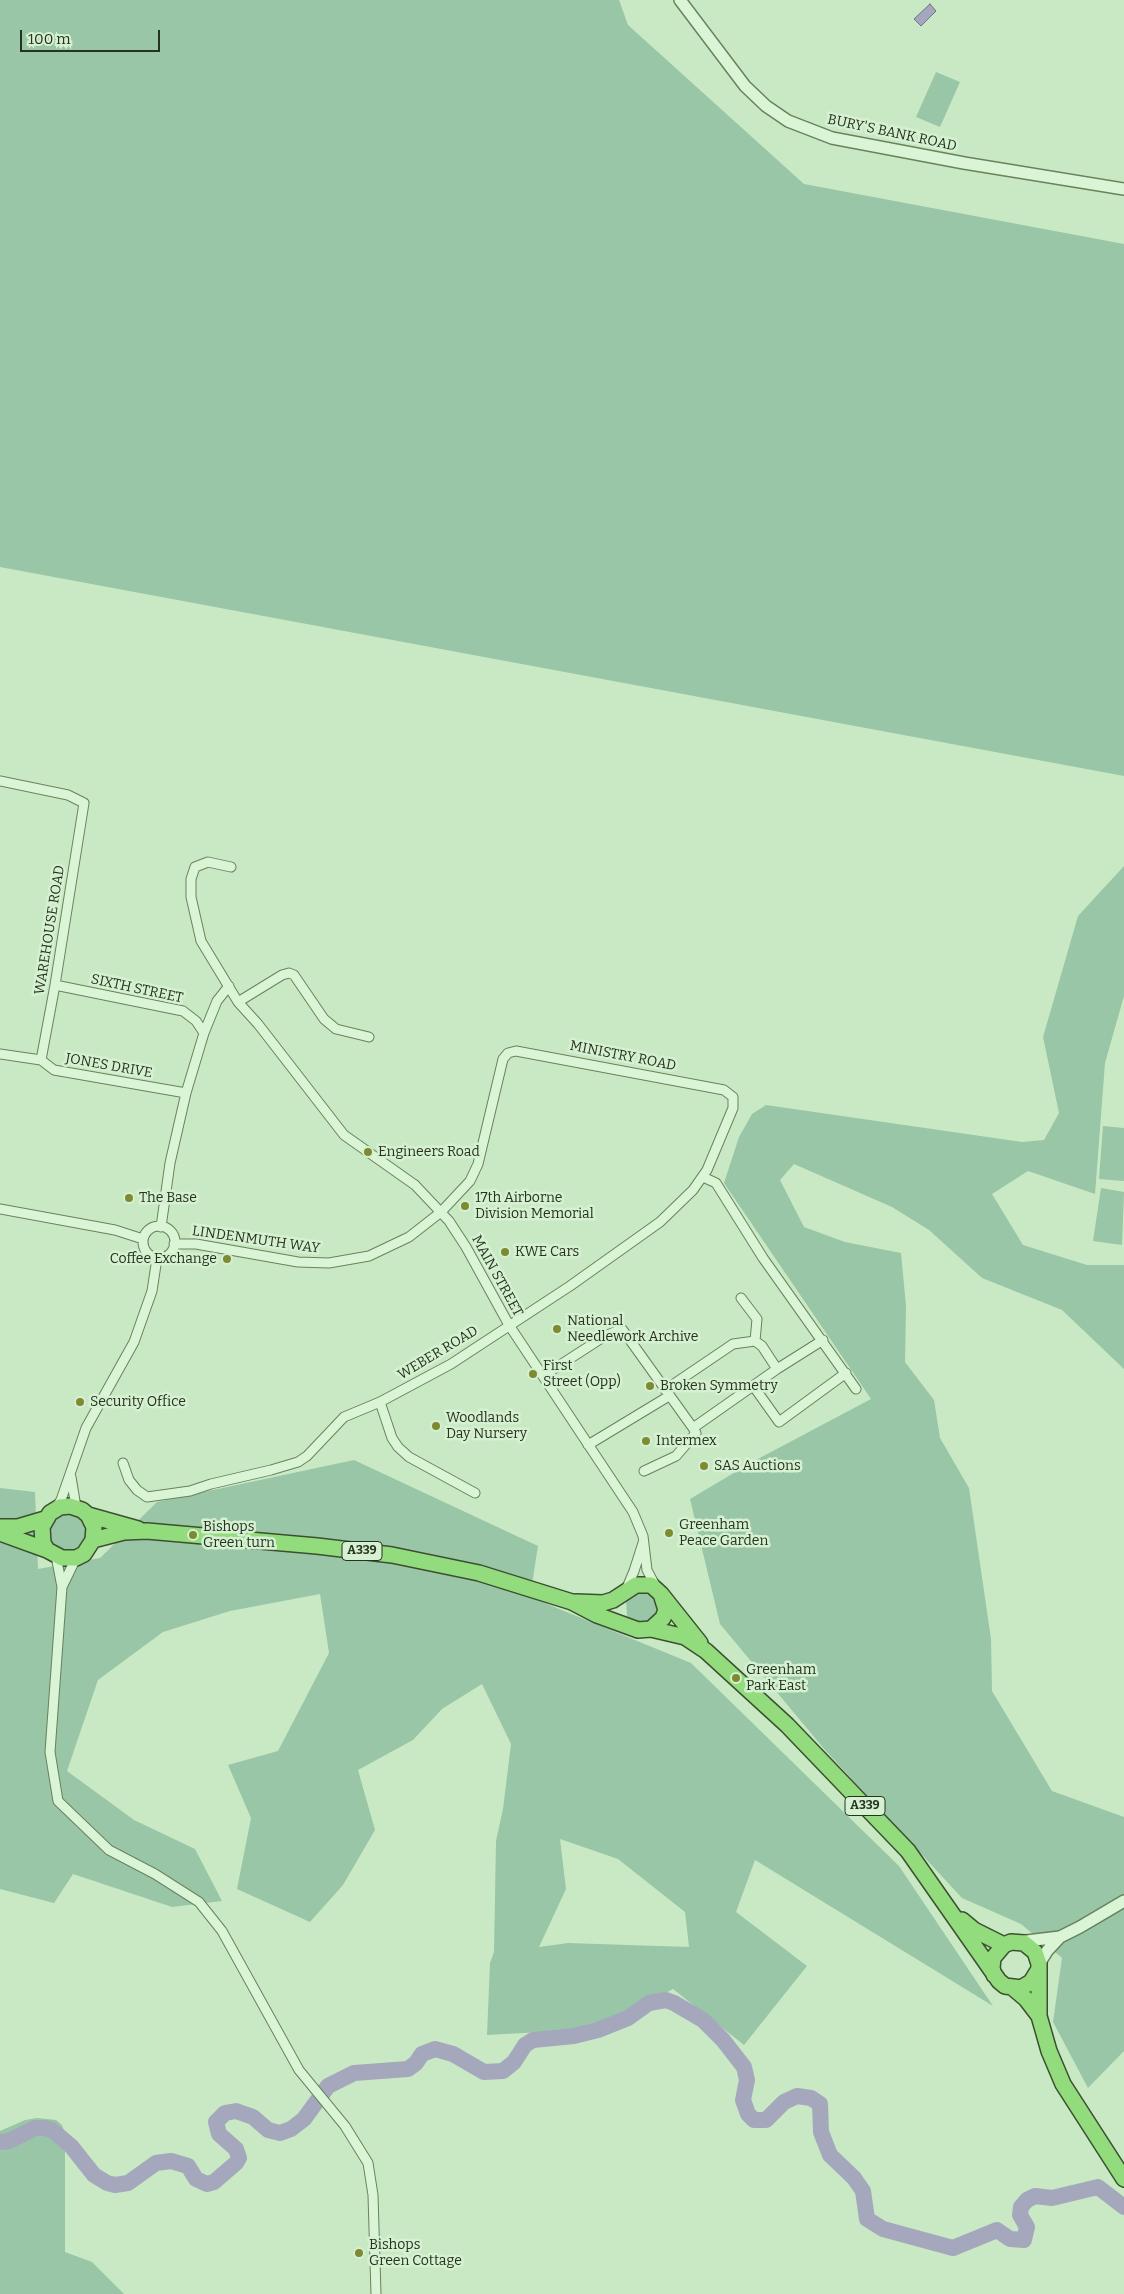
<!DOCTYPE html>
<style>
body{margin:0}
#map{position:relative;width:1124px;height:2294px;overflow:hidden;background:#c9e9c4;font-family:Bitter,serif}
canvas{display:block}
.scale{position:absolute;left:20px;top:30px;width:140px;height:22px;box-sizing:border-box;border:2px solid #26331f;border-top:0;padding-left:6px;font-size:15px;line-height:18px;white-space:nowrap;color:#26331f;-webkit-text-stroke:4px #d6f1d2;paint-order:stroke}
</style>
<div id="map">
<canvas width="1124" height="2294"></canvas>
<div class="scale">100 m</div>
</div>
<script>
const ctx = document.querySelector('canvas').getContext('2d');
ctx.lineJoin = 'round';
function fill(path, color) {
  ctx.fillStyle = color;
  ctx.fill(path, 'evenodd');
}
function poly(rows) {
  const path = new Path2D();
  for (const r of rows) {
    if (r.length === 3) {
      path.moveTo(r[0] + r[2], r[1]);
      path.arc(r[0], r[1], r[2], 0, 2 * Math.PI);
      continue;
    }
    path.moveTo(r[0], r[1]);
    for (let i = 2; i < r.length; i += 2) path.lineTo(r[i], r[i + 1]);
  }
  return path;
}
function strokePath(path, color, width, dash) {
  ctx.strokeStyle = color;
  ctx.lineWidth = width;
  ctx.lineCap = dash ? 'butt' : 'round';
  ctx.setLineDash(dash || []);
  ctx.stroke(path);
}
function label(font, color, halo, rows, align = 'center') {
  ctx.font = font + ' Bitter,serif';
  ctx.lineWidth = 5;
  ctx.setLineDash([]);
  ctx.textBaseline = 'middle';
  ctx.strokeStyle = halo;
  ctx.fillStyle = color;
  for (const [text, x, y, turn = 0] of rows) {
    ctx.save();
    ctx.translate(x, y);
    ctx.rotate((+turn || 0) * Math.PI / 180);
    ctx.textAlign = isNaN(turn) ? turn : align;
    if (halo) ctx.strokeText(text, 0, 0);
    ctx.fillText(text, 0, 0);
    ctx.restore();
  }
}
fill(poly([
 [0,0,619,0,628,25,804,184,1124,244,1124,776,0,567],
 [936,72,960,82,940,127,916,117],
 [1124,866,1124,996,1105,1063,1095,1194,1028,1171,992,1194,1023,1245,1087,1265,1124,1265,1124,1369,1062,1310,982,1278,929,1230,892,1207,794,1164,780,1180,804,1227,845,1242,901,1253,906,1306,905,1362,934,1400,940,1438,969,1488,991,1639,992,1691,1052,1791,1124,1817,1124,2051,1088,2088,1053,2022,1062,1958,1021,1924,962,1898,825,1750,720,1624,690,1499,754,1461,871,1399,724,1183,739,1137,752,1114,766,1105,1022,1142,1044,1140,1059,1113,1043,1037,1078,916],
 [1103,1126,1124,1128,1124,1181,1099,1179],
 [1101,1188,1124,1192,1122,1245,1093,1241],
 [354,1460,538,1546,530,1597,691,1663,899,1866,993,2006,755,1860,736,1912,807,1966,744,2045,673,1989,597,2029,487,2035,490,1963,494,1952,496,1841,503,1809,511,1744,482,1684,442,1709,413,1740,358,1770,375,1830,343,1885,310,1922,237,1889,251,1818,228,1765,278,1751,329,1653,320,1594,230,1611,163,1632,98,1680,67,1771,134,1820,195,1849,222,1901,172,1907,73,1874,54,1903,0,1889,0,1488,35,1492,38,1569,100,1558,157,1502],
 [560,1839,618,1859,685,1912,689,1947,568,1943,539,1947,566,1889],
 [73,1512,86,1523,87,1537,79,1549,71,1553,53,1548,46,1534,54,1515],
 [645,1589,661,1602,656,1621,633,1623,627,1616,626,1601,629,1596],
 [37,2118,56,2120,62,2125,65,2133,65,2252,92,2262,124,2294,0,2294,0,2131,25,2120]
]), '#99c6a6');
const water = poly([
 [930,4,936,11,921,26,914,19,930,4]
]);
fill(water, '#a5a8bd');
strokePath(water, '#6d708a', 1);
strokePath(poly([
 [0,2142,9,2141,35,2128,45,2128,52,2130,71,2146,94,2175,107,2183,115,2185,128,2183,156,2163,171,2161,188,2166,196,2179,207,2184,214,2182,236,2163,239,2158,236,2149,219,2134,216,2122,225,2113,236,2111,253,2117,268,2130,280,2133,291,2129,304,2119,328,2086,354,2073,408,2069,416,2063,422,2054,435,2049,453,2054,484,2072,503,2071,514,2062,525,2045,533,2040,574,2036,598,2030,628,2018,649,2003,666,2000,674,2003,703,2020,723,2040,744,2067,747,2080,743,2100,748,2114,754,2120,766,2120,784,2102,797,2096,811,2098,820,2104,821,2132,830,2155,854,2178,863,2191,867,2219,883,2229,953,2248,997,2230,1010,2239,1024,2240,1027,2227,1020,2215,1021,2207,1027,2200,1035,2196,1052,2198,1098,2187,1124,2207]
]), '#a5a8bd', 16);
const minor = poly([
 [0,781,68,795,84,803,55,985,41,1060],
 [231,867,208,862,195,867,191,879,191,897,201,941,238,1002,258,1024,344,1135,415,1185,449,1221,466,1247,509,1325,633,1512,643,1536,647,1570,656,1587],
 [55,985,183,1011,196,1021,204,1033],
 [238,1002,282,975,289,973,294,975,324,1019,336,1029,369,1037],
 [0,1054,41,1060,54,1070,186,1093],
 [703,1177,716,1183,763,1258,856,1389],
 [0,1209,115,1230,143,1239],
 [159,1242,16],
 [161,1227,170,1163,186,1093,204,1033,217,1001,229,986],
 [741,1298,757,1319,755,1341],
 [543,1376,605,1336,622,1329,693,1428,777,1369,823,1340],
 [754,1387,779,1422,846,1373],
 [665,1390,733,1344,755,1341,762,1346,777,1369],
 [380,1402,392,1438,398,1447,409,1457,475,1493],
 [588,1445,669,1396],
 [123,1463,129,1480,137,1490,147,1497,190,1491,211,1484,271,1470,298,1462,307,1456,344,1417,380,1402,451,1364,570,1286,660,1222,693,1190,707,1170,733,1108,733,1097,724,1090,516,1051,508,1053,503,1059,478,1164,470,1181,441,1212,409,1237,369,1256,329,1263,298,1262,196,1244,174,1244],
 [644,1471,676,1456,696,1433,693,1428],
 [71,1477,76,1507],
 [56,1508,61,1500,86,1428,134,1342,152,1291,157,1258],
 [56,1556,62,1587,50,1752,58,1801,109,1850,155,1874,199,1902,222,1931,299,2070,345,2126,368,2163,373,2195,376,2294],
 [62,1587,76,1558],
 [626,1590,634,1571,643,1543]
]);
const tertiary = poly([
 [680,0,745,86,766,106,788,121,832,138,964,163,1124,189],
 [1018,1942,1060,1937,1080,1927,1124,1901],
 [1039,1964,1047,1951,1060,1937]
]);
const trunk = poly([
 [88,1515,138,1529],
 [0,1527,18,1527,45,1519],
 [0,1533,47,1550,62,1558,76,1558,84,1554,93,1540,94,1527,88,1515,82,1510,70,1506,60,1507,50,1513,42,1527,43,1543,47,1550],
 [93,1540,124,1532,147,1531,317,1546,392,1555,479,1573,572,1602,597,1615,638,1630,651,1629,663,1618,666,1610,661,1594],
 [576,1602,603,1603,613,1600,636,1585,651,1585,661,1594,700,1643],
 [651,1629,685,1637,706,1651,787,1725,908,1851,999,1981,1005,1986,1021,1988,1031,1982,1039,1969],
 [962,1920,974,1930,1004,1945],
 [994,1975,992,1968,993,1958,1004,1945,1011,1942,1024,1943,1035,1952,1039,1964,1039,2016,1049,2051,1063,2084,1124,2179],
 [1013,1988,1026,1999,1039,2016]
]);
strokePath(minor, '#68825c', 11);
strokePath(tertiary, '#68825c', 14);
strokePath(trunk, '#3c5030', 18);
strokePath(minor, '#daf5d6', 9);
strokePath(tertiary, '#daf5d6', 11);
strokePath(trunk, '#93dc7e', 15);
for (const [x, y, r, color] of [
 [368,1152,5,"#7d8a32"],
 [129,1198,5,"#7d8a32"],
 [465,1206,5,"#7d8a32"],
 [505,1252,5,"#7d8a32"],
 [227,1259,5,"#7d8a32"],
 [557,1329,5,"#7d8a32"],
 [533,1374,5,"#7d8a32"],
 [650,1386,5,"#7d8a32"],
 [80,1402,5,"#7d8a32"],
 [436,1426,5,"#7d8a32"],
 [646,1441,5,"#7d8a32"],
 [704,1466,5,"#7d8a32"],
 [669,1533,5,"#7d8a32"],
 [193,1535,5,"#7d8a32"],
 [736,1678,5,"#7d8a32"],
 [359,2253,5,"#7d8a32"]
]) {
  const dot = new Path2D();
  dot.arc(x, y, r, 0, 2 * Math.PI);
  ctx.fillStyle = color;
  ctx.fill(dot);
  strokePath(dot, '#d6f1d2', 2);
}
for (const [x, y, w] of [
 [362,1551,40],
 [865,1806,40]
]) {
  const box = new Path2D();
  box.roundRect(x - w / 2, y - 9.5, w, 19, 4);
  ctx.fillStyle = '#d6f1d2';
  ctx.fill(box);
  strokePath(box, '#26331f', 1);
}
label('bold 12px', '#26331f', null, [
 ["A339",362,1551],
 ["A339",865,1806]
]);
label('14px', '#26331f', '#d6f1d2', [
 ["BURY'S BANK ROAD",892,133,12],
 ["WAREHOUSE ROAD",50,930,-81],
 ["SIXTH STREET",137,989,12],
 ["MINISTRY ROAD",623,1056,11],
 ["JONES DRIVE",109,1066,10],
 ["LINDENMUTH WAY",256,1240,8],
 ["MAIN STREET",497,1276,61],
 ["WEBER ROAD",438,1353,-31]
]);
label('14px', '#26331f', '#d6f1d2', [
 ["Engineers Road",378,1152],
 ["The Base",139,1198],
 ["17th Airborne",475,1198],
 ["Division Memorial",475,1214],
 ["KWE Cars",515,1252],
 ["Coffee Exchange",217,1259,"right"],
 ["National",567,1321],
 ["Needlework Archive",567,1337],
 ["First",543,1366],
 ["Street (Opp)",543,1382],
 ["Broken Symmetry",660,1386],
 ["Security Office",90,1402],
 ["Woodlands",446,1418],
 ["Day Nursery",446,1434],
 ["Intermex",656,1441],
 ["SAS Auctions",714,1466],
 ["Greenham",679,1525],
 ["Peace Garden",679,1541],
 ["Bishops",203,1527],
 ["Green turn",203,1543],
 ["Greenham",746,1670],
 ["Park East",746,1686],
 ["Bishops",369,2245],
 ["Green Cottage",369,2261]
], 'left');
</script>
